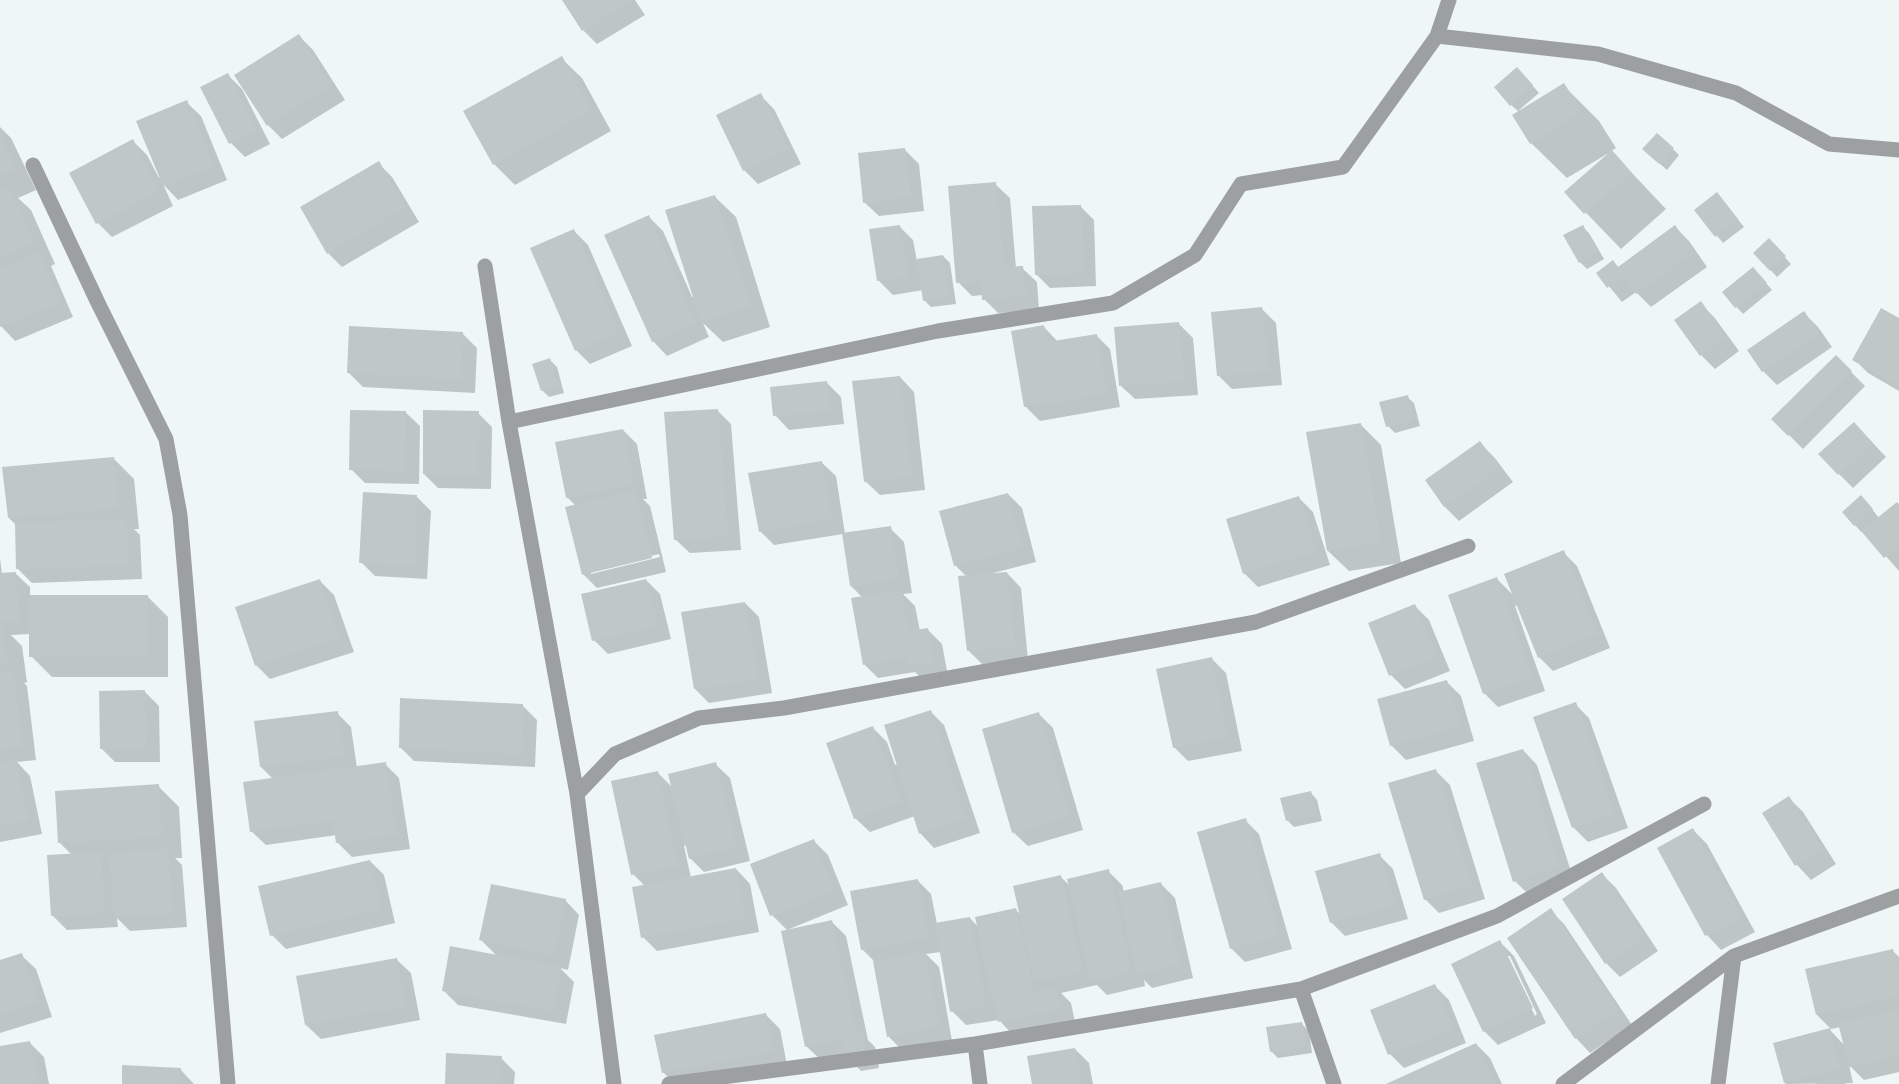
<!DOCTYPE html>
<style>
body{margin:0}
canvas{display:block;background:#eef6f6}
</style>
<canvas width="1899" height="1084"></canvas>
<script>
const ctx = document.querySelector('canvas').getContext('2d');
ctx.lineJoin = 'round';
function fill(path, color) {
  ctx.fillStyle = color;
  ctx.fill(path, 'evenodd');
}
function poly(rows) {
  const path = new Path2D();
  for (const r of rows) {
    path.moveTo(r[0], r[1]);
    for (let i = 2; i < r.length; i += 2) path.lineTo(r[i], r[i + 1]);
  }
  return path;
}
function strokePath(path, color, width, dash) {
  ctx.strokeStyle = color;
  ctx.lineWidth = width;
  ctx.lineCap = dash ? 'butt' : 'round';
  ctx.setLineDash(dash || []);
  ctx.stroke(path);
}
fill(poly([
 [564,0,635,0,645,15,597,44,583,30],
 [299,36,313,50,345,100,282,139,268,125,236,75],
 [561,58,582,78,611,131,515,185,494,164],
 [228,75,242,89,270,144,245,157,231,143],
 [1524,76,1539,93,1519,110,1520,111,1563,85,1599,121,1616,148,1611,151,1666,209,1621,249,1566,192,1608,155,1607,154,1567,178,1531,143,1519,112,1511,105],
 [760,95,774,109,801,164,758,184,744,170],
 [186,102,201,116,227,180,178,200,163,184,173,206,112,237,98,223,71,174,133,141,147,155,159,178,161,177],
 [0,127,11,138,36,190,18,198,31,210,55,264,51,266,73,317,15,341,0,325],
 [1673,149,1679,155,1667,170,1651,156],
 [905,150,919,164,924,211,879,216,864,202],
 [378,163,392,177,419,222,342,267,328,253],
 [995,184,1010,198,1016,268,1022,268,1037,282,1039,310,998,313,984,299,983,295,972,296,958,282],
 [715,197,736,217,770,327,723,342,703,323,709,337,667,356,653,341,649,217,663,231,692,297,694,297],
 [1723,201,1744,227,1723,243,1696,211],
 [1080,206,1094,220,1096,286,1050,288,1036,274],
 [899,226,913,240,917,261,943,256,950,263,956,304,931,307,925,301,923,290,893,295,879,281],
 [1582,227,1589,233,1604,259,1587,269,1580,262],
 [1675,227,1689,241,1707,267,1651,307,1636,292,1622,302,1598,273,1613,262,1619,268],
 [573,230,588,245,632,346,590,364,576,350],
 [1769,240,1791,264,1777,277,1755,253],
 [1760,276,1772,290,1743,314,1724,293],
 [1700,303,1714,317,1739,351,1715,369,1701,355],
 [1262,309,1276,323,1282,385,1232,389,1218,375],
 [1804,313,1818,327,1832,347,1777,385,1763,371],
 [1899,320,1899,391,1868,373,1854,359],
 [1179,324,1193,338,1198,395,1135,399,1120,385],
 [1044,327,1058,342,1096,335,1110,349,1120,407,1040,421,1026,407],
 [463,334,477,348,475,393,363,387,348,372],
 [1836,357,1865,386,1803,449,1773,419],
 [550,360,557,367,564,393,549,397,542,390],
 [900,377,914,392,925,490,880,495,865,481],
 [827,383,841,397,844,424,789,430,775,415],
 [1407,397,1414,403,1420,426,1395,433,1388,426],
 [717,410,731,424,741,550,690,553,675,539],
 [405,412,420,426,419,484,365,483,351,469],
 [478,413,492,427,491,489,438,488,424,474],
 [1360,424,1381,445,1401,563,1349,571,1328,551],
 [623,430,637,444,647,499,643,499,650,506,666,572,597,588,583,574,576,506,567,497],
 [659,554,660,557,591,574,591,571],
 [1868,438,1886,457,1853,488,1839,474],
 [1480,443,1494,457,1513,482,1459,521,1445,507,1427,481],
 [113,458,134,479,139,529,134,529,140,535,142,579,32,583,18,569,16,525,9,518],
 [821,462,836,476,845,534,890,528,904,542,912,593,903,594,915,606,920,631,928,630,942,644,948,676,923,680,915,672,878,678,864,664,863,598,851,586,843,534,774,545,760,531],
 [1008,494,1022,508,1036,562,993,573,993,575,1007,573,1021,588,1028,660,982,664,968,650,967,577,955,565],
 [417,497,431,511,427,579,375,576,361,562],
 [1299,498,1313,512,1330,565,1258,587,1244,573],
 [1868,504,1879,518,1899,506,1899,571,1863,530,1861,532,1855,525],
 [1563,552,1577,566,1610,648,1553,671,1539,657,1518,605,1515,606,1545,691,1498,707,1484,693,1497,579,1515,597],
 [0,558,2,574,15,573,30,587,30,597,147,596,168,617,168,677,52,677,31,656,31,634,11,635,22,646,27,682,24,683,27,686,36,760,17,762,30,776,42,834,0,842],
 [646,580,660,594,671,639,608,654,594,640],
 [320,581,334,595,354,652,270,679,256,665],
 [745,603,759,617,772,693,709,703,695,689],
 [1415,606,1429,620,1450,671,1405,689,1391,675],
 [1212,659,1226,673,1242,751,1188,761,1174,747],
 [1447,682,1461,696,1474,741,1406,760,1391,745],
 [145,692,159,706,160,762,115,762,101,748],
 [1575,704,1589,718,1628,828,1588,842,1574,828,1535,718],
 [523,706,537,720,535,767,414,761,400,747],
 [930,711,944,725,980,833,934,848,920,833,915,816,870,832,855,818,872,727,887,742,895,765,898,764],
 [337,713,351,727,357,768,385,764,399,778,410,849,352,857,338,843,337,835,266,845,251,831,274,780,261,767],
 [1039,714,1053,728,1083,830,1028,846,1013,832],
 [1523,750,1537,765,1574,881,1529,895,1515,881],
 [715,764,730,778,750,861,704,872,690,858,687,845,684,846,691,878,736,869,750,884,759,932,657,951,643,937,645,886,633,874,658,773,673,788],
 [1436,771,1450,785,1485,899,1439,913,1425,899],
 [158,786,179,807,182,858,175,858,182,865,187,927,130,931,117,918,118,927,67,930,53,916,72,855,60,843],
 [1311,793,1317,800,1322,821,1294,827,1288,821],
 [1789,798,1803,812,1836,864,1811,880,1797,865,1764,813],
 [1245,820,1259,834,1292,949,1245,962,1231,948],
 [1693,830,1707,844,1755,932,1721,950,1707,935,1659,848],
 [814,841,828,855,848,905,787,930,772,915,752,865],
 [1379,855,1393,869,1408,919,1345,936,1331,922],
 [370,861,384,875,395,923,286,949,272,935],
 [1108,871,1122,885,1124,892,1161,884,1175,898,1193,978,1152,988,1144,980,1145,986,1107,995,1097,985,1061,993,1071,1003,1075,1022,1013,1035,999,1020,966,1025,952,1011,941,952,926,954,939,967,952,1041,903,1051,889,1037,874,961,862,949,917,880,931,894,937,924,970,918,979,928,1016,910,1022,916,1061,877,1071,887],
 [1602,874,1616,888,1658,951,1620,977,1606,963],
 [565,900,579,915,568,970,560,968,574,982,566,1024,458,1005,444,991,498,957,481,940],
 [1550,910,1564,924,1632,1025,1590,1053,1576,1038,1509,938],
 [832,922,846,936,868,1040,875,1047,879,1068,861,1071,847,1057,821,1060,806,1046],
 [1500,942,1514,956,1546,1023,1498,1045,1484,1031],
 [1506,956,1510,956,1537,1014,1535,1016],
 [1893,951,1899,957,1899,1072,1864,1080,1849,1065,1853,1083,1786,1084,1785,1083,1830,1030,1845,1046,1841,1027,1831,1029,1817,1015],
 [21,955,36,969,52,1017,0,1033,0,962],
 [396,959,411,973,420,1020,321,1039,306,1025],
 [1435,986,1449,1000,1466,1043,1404,1068,1390,1054],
 [766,1015,780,1029,787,1065,675,1084,663,1072],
 [1302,1024,1309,1031,1312,1053,1278,1058,1271,1051],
 [30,1043,44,1057,49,1084,0,1084,0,1048],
 [1476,1044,1490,1058,1502,1084,1390,1084],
 [1075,1049,1089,1063,1093,1084,1033,1084],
 [501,1058,515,1072,514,1084,446,1084],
 [180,1069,194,1084,123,1084]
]), '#0003');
fill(poly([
 [562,0,633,0,582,31],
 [299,34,332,85,267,126,234,75],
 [562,56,592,110,493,165,463,111],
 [1517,67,1533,85,1510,106,1494,87],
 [228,73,257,130,229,144,200,87],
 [1564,83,1582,112,1530,144,1512,115],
 [761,93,788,149,743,171,716,115],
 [187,100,214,166,163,186,136,121],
 [1657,133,1674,148,1659,164,1642,149],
 [0,135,16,169,0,176],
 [133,139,160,191,96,224,69,173],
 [905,148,911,197,863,203,858,153],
 [1612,150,1632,173,1584,214,1564,192],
 [379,161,406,207,327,254,300,207],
 [996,182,1004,267,1023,266,1026,296,982,300,981,281,956,283,948,186],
 [10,188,35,243,0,258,0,192],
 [1717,192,1738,219,1715,237,1694,210],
 [715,195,751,307,701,322,665,210],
 [1081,205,1083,273,1035,275,1032,206],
 [649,215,696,323,652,342,604,235],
 [900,225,908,277,877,281,869,229],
 [1583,225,1598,252,1579,263,1563,235],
 [1675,225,1694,252,1636,294,1623,277,1607,288,1596,273,1613,260,1618,267],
 [574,229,619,332,575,351,530,248],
 [1769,238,1786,256,1770,271,1753,253],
 [39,252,60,302,0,327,0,268],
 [943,255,950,297,923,301,917,259],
 [1753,267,1767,283,1735,308,1722,292],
 [1701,301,1726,337,1700,356,1674,320],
 [1262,307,1269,371,1217,376,1211,312],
 [1881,308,1899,318,1899,386,1852,360],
 [1804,311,1819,333,1762,372,1747,350],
 [1179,322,1184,381,1119,386,1114,327],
 [1044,325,1047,342,1097,334,1107,394,1024,407,1011,331],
 [349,326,463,332,461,379,347,373],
 [1836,355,1852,371,1788,436,1771,419],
 [550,358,558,386,541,391,532,364],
 [900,376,912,476,864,482,852,381],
 [827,381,831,411,773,416,770,387],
 [1408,395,1414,420,1386,427,1379,402],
 [718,409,728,536,674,540,664,412],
 [350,410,406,411,405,471,349,470],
 [423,410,479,411,478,475,423,474],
 [1854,422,1873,443,1838,475,1818,454],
 [1361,423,1381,542,1327,551,1306,432],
 [623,429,634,485,566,498,555,442],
 [1480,441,1500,468,1444,507,1425,480],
 [114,457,119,508,8,518,2,467],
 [822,461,832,519,759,532,748,473],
 [636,490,652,558,582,575,565,507],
 [363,492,417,495,414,566,359,563],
 [1008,493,1023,548,954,566,939,511],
 [1861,495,1873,509,1854,526,1842,512],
 [1299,496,1317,551,1243,574,1226,519],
 [1897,502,1899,504,1899,546,1884,558,1861,531],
 [126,519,128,565,16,569,15,523],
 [891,526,899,579,850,586,842,533],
 [1564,550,1597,634,1538,658,1504,574],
 [16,572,19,621,1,621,7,662,0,663,0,573],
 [1007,572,1015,646,967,651,958,576],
 [1497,577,1532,676,1483,694,1448,595],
 [320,579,340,638,255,666,235,607],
 [646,579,658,626,592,641,581,594],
 [901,590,909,631,928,628,934,662,907,666,906,658,863,665,851,598],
 [29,595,148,595,148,657,29,657],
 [745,602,759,679,694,689,681,612],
 [1415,604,1437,657,1389,676,1368,623],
 [1212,657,1228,737,1173,748,1156,669],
 [13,670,23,746,0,749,0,672],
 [1447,680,1461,727,1390,746,1377,699],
 [145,690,146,749,100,749,99,691],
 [400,698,523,704,521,754,399,748],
 [1576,702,1615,813,1572,828,1533,717],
 [931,710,966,819,919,834,884,725],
 [338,711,344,757,260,767,254,721],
 [1039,712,1070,816,1012,833,982,729],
 [873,726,902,802,854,819,826,743],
 [1523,749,1560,867,1513,882,1476,763],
 [16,760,29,820,0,826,0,763],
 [386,762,397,835,336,843,333,820,250,832,243,782],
 [716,762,737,847,689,859,668,774],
 [1436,769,1472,885,1424,900,1388,783],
 [658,771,678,866,631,875,611,781],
 [159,784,162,837,58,843,55,791],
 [1311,791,1317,815,1286,821,1280,798],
 [1789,796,1823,849,1795,866,1762,813],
 [1246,818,1279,935,1230,949,1197,832],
 [1693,828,1742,917,1705,936,1657,848],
 [814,839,835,891,770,916,750,864],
 [168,849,173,913,114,917,109,853],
 [101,852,104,913,51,916,47,855],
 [1380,853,1395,905,1330,923,1315,871],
 [370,860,382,909,270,936,258,886],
 [736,868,746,918,641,938,632,887],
 [1109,869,1132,972,1091,982,1067,879],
 [1602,872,1645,937,1605,964,1562,899],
 [1061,875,1083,972,1035,982,1013,886],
 [918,879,929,938,861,950,850,891],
 [1161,882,1180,964,1136,974,1118,892],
 [491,884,566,899,554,956,479,940],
 [1016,908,1034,992,1057,987,1062,1009,998,1022,975,917],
 [1551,908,1619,1010,1575,1039,1507,938],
 [970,917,986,1006,950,1012,935,923],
 [832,920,856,1033,862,1032,866,1054,846,1058,842,1039,805,1047,781,931],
 [1500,940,1533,1008,1483,1032,1451,964],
 [450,946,561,967,553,1011,442,991],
 [1893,949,1899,972,1899,996,1816,1015,1805,969],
 [925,952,939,1027,887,1037,873,961],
 [22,953,38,1002,0,1015,0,960],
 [397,958,406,1006,305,1025,296,976],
 [1435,984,1453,1029,1388,1055,1370,1010],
 [1899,1010,1899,1055,1849,1067,1838,1023],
 [766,1013,774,1051,662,1073,654,1035],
 [1302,1022,1306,1047,1270,1052,1266,1027],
 [1830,1028,1840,1069,1784,1083,1773,1043],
 [30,1041,38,1084,0,1084,0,1046],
 [1476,1043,1496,1084,1386,1084],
 [1075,1048,1082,1084,1032,1084,1027,1056],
 [446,1053,502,1056,500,1084,445,1084],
 [122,1065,181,1068,180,1084,122,1084],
 [1844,1077,1846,1084,1817,1084,1816,1083]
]), '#c0c7c7');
strokePath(poly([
 [1437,36,1598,54,1736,93,1829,144,1899,150],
 [33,165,99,305,166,439,180,515,228,1084],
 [485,266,509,422,577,794,614,1084],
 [509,422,938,331,1113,303,1195,255,1241,184,1343,167,1437,36,1449,0],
 [577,794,615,754,699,718,784,708,1256,622,1468,546],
 [1301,989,1334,1084],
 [975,1044,980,1084],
 [669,1084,975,1044,1301,989,1497,916,1704,804],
 [1563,1084,1734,956,1899,896],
 [1718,1084,1734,956]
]), '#9da0a0', 15);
</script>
